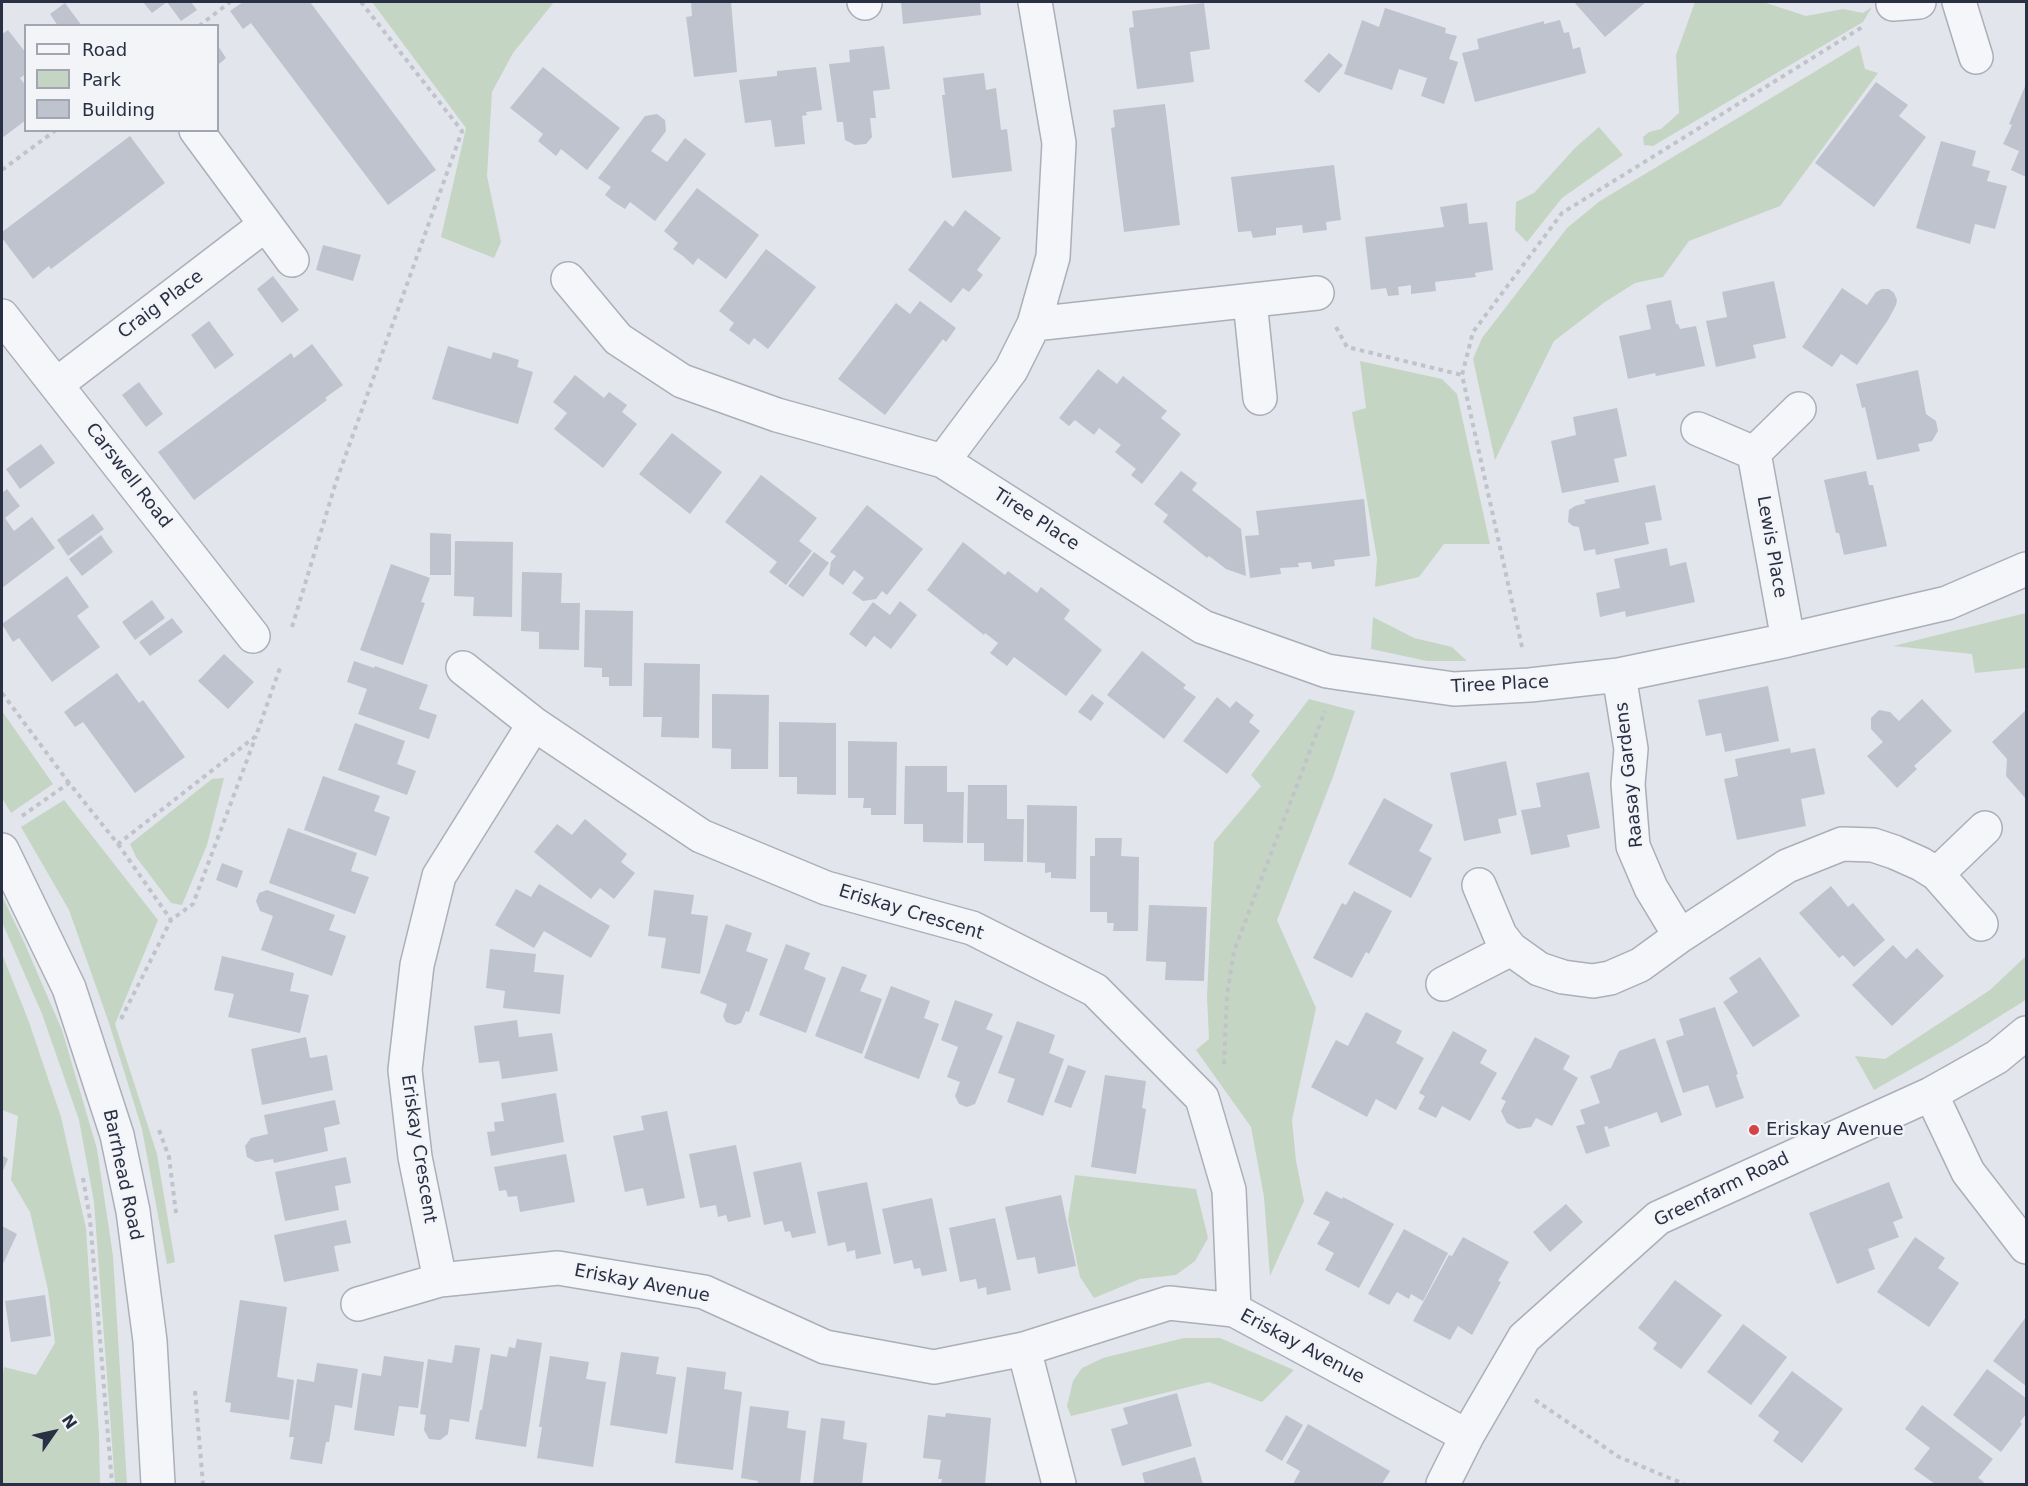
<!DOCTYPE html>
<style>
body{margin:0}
#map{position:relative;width:2028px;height:1486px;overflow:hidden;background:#e2e5eb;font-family:"DejaVu Sans",sans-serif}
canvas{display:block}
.frame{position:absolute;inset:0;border:3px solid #293044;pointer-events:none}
.legend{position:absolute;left:24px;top:24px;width:195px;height:108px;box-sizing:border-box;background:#f2f4f8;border:2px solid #a2a6b0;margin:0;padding:8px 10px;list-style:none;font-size:18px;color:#293044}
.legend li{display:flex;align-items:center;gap:12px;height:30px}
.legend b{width:30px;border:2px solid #a2a6b0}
.north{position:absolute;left:24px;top:1402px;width:60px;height:60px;-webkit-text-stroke:4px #f2f4f8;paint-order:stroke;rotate:56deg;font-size:16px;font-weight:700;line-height:24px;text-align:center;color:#293044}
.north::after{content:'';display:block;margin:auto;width:21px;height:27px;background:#293044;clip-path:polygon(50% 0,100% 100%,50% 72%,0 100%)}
</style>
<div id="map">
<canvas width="2028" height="1486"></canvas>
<div class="frame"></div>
<ul class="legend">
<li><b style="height:8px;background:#f5f6f9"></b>Road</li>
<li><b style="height:16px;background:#c5d5c3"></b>Park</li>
<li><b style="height:16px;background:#bfc3ce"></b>Building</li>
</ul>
<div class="north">N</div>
</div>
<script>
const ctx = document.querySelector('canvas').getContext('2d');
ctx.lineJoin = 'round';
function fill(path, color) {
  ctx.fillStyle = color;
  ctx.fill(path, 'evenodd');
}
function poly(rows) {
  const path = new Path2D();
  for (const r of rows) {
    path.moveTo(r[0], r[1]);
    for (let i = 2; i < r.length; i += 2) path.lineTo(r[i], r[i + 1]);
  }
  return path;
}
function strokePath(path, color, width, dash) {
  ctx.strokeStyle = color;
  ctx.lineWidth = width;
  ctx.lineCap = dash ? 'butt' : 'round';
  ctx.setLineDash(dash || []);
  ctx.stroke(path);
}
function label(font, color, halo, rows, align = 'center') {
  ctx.font = font + ' "DejaVu Sans",sans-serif';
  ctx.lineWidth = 4.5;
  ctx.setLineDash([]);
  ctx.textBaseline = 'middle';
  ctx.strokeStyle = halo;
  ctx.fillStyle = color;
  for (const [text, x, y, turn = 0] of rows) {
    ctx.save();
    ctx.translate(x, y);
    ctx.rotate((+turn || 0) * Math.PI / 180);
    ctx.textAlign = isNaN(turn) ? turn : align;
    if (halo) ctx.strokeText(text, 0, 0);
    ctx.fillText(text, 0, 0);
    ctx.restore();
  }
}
fill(poly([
 [372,2,554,2,513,53,492,92,487,176,501,242,494,258,441,237,466,128],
 [1695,2,1763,2,1806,16,1843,9,1863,13,1872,7,1863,22,1653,146,1644,145,1643,137,1649,132,1661,129,1679,113,1676,55],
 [1859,45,1865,69,1878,73,1780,206,1689,241,1663,277,1635,283,1605,302,1554,341,1495,460,1473,359,1482,338,1567,228,1600,201],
 [1599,127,1623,155,1562,198,1527,242,1515,230,1516,202,1534,193,1576,147],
 [1360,361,1442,379,1457,394,1490,544,1444,544,1419,577,1375,587,1377,559,1352,412,1366,408],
 [2026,613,2026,668,1975,673,1972,654,1893,646],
 [1373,617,1414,638,1452,647,1467,661,1427,661,1371,649],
 [1309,699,1355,711,1333,777,1277,920,1316,1008,1292,1120,1296,1161,1304,1201,1270,1276,1264,1197,1251,1127,1196,1050,1209,1039,1207,997,1214,842,1261,786,1251,775],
 [2,711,53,784,11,813,2,798],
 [224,778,207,845,182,905,171,903,136,857,130,844,212,779],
 [64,800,158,920,115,1024,157,1154,175,1262,167,1264,142,1129,109,1023,69,910,21,827],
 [2,896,24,942,62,1030,97,1149,113,1256,127,1484,115,1484,94,1202,79,1120,42,1014,2,922],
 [2,954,29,1022,61,1117,86,1228,99,1436,100,1484,2,1484,2,1381,4,1367,36,1375,55,1343,48,1290,30,1212,11,1180,18,1116,2,1110],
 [2026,956,2026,999,2024,1001,1952,1046,1874,1090,1855,1056,1885,1059,1990,990],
 [1075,1175,1196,1189,1208,1238,1195,1261,1176,1275,1140,1279,1094,1298,1080,1277,1068,1220],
 [1184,1338,1220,1338,1294,1370,1262,1402,1209,1382,1071,1416,1067,1406,1073,1381,1082,1368,1103,1358]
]), '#c5d5c3');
fill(poly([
 [143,2,191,2,197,10,181,21,167,2,152,13],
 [243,2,310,2,436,170,388,205,251,23,243,29,230,11],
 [691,2,731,2,737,72,694,77,686,17,692,16],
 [901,2,980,2,981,15,903,24],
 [1574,2,1646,2,1605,37],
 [65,3,82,26,58,26,50,14],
 [1204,3,1210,49,1190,52,1194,82,1137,89,1129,28,1134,27,1132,11],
 [1385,8,1446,28,1445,33,1457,36,1449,59,1458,62,1444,104,1421,96,1427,78,1399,69,1392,90,1344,74,1362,20,1379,27],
 [1560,20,1564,33,1569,32,1573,49,1580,47,1586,73,1475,102,1462,53,1479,49,1477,39,1544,21,1544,24],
 [8,30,26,53,26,74,20,78,26,86,26,120,2,138,2,34],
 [218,46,226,58,218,65],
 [884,46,890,89,873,91,876,118,870,118,872,137,866,144,855,145,845,140,843,122,837,122,829,64,850,62,849,50],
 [1329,53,1343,65,1319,93,1304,81],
 [543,67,620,128,587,170,561,149,556,156,538,141,543,134,510,108],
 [816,67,822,110,806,112,807,115,802,116,805,144,775,147,771,120,745,123,739,80,777,76,777,71],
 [984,73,986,90,996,88,1001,130,1007,129,1012,171,952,178,942,95,945,95,943,78],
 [1876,82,1908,105,1899,116,1926,137,1874,207,1815,163],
 [2026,84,2026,177,2011,170,2019,151,2003,144,2012,125,2009,124],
 [1165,104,1180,225,1124,232,1111,128,1115,127,1113,110],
 [657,114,665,120,666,131,651,151,667,162,685,138,706,154,655,221,630,202,625,209,614,202,605,195,611,187,598,178,645,116],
 [130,136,165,183,51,269,49,266,33,279,2,238,2,232],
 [1941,141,1976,151,1972,166,1990,171,1987,181,2007,186,1995,229,1975,224,1970,244,1916,228],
 [1334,165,1341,220,1326,222,1327,230,1303,233,1302,225,1276,228,1276,235,1253,238,1251,231,1238,232,1231,177],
 [697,188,759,235,726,279,698,258,693,265,683,256,673,249,678,243,664,231],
 [1467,203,1469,224,1487,222,1493,270,1475,273,1476,277,1435,282,1436,291,1411,294,1411,285,1398,287,1399,295,1388,296,1386,288,1371,290,1365,237,1444,227,1440,207],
 [965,210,1001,238,977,270,983,275,969,292,963,288,951,303,908,270,945,220,953,227],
 [323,245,361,255,353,281,316,270],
 [766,249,816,287,768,349,754,338,749,345,729,330,734,323,719,311],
 [273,276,299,310,282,323,257,289],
 [1774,281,1786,338,1753,345,1756,358,1716,367,1706,321,1727,317,1722,292],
 [1842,288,1867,305,1876,292,1882,289,1889,289,1894,293,1897,300,1896,305,1888,320,1857,365,1841,354,1832,367,1802,347],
 [1671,300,1676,324,1678,324,1680,329,1696,326,1705,366,1656,376,1655,373,1628,379,1619,336,1651,329,1646,305],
 [920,301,956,328,946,342,943,339,885,415,838,379,896,303,910,314],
 [209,321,234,355,215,369,191,335],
 [312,344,343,385,325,398,327,400,194,500,158,452,291,353,294,358],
 [448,346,491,359,493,352,507,356,519,360,517,367,533,372,518,424,432,399],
 [1098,369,1117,384,1123,376,1167,411,1161,418,1181,434,1142,484,1131,475,1136,469,1115,452,1121,445,1099,428,1094,435,1075,420,1069,426,1059,418],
 [1918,370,1926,414,1936,421,1938,431,1932,441,1918,444,1920,451,1877,460,1865,407,1862,408,1856,384],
 [575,375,604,398,609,392,627,405,622,412,637,424,603,468,554,429,567,413,553,402],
 [139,382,163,414,146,427,122,395],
 [1617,408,1627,456,1614,459,1619,482,1562,493,1551,441,1576,435,1573,417],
 [672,433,722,472,690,514,639,474],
 [41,444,55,463,20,489,6,469],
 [1181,471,1197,483,1192,490,1241,529,1246,576,1226,569,1209,556,1207,558,1163,522,1168,515,1154,504],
 [1866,471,1869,485,1873,485,1887,546,1844,555,1839,533,1836,533,1824,480],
 [761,475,817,518,799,541,812,551,786,585,769,572,777,562,725,522],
 [1655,485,1662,520,1645,523,1649,544,1596,555,1595,549,1584,551,1579,527,1573,526,1568,522,1569,510,1575,506,1586,503,1584,500],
 [7,489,20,506,5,518,14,531,32,517,55,548,2,588,2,493],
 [1364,499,1370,556,1334,560,1335,566,1312,569,1311,562,1298,563,1299,567,1280,568,1281,574,1250,578,1245,536,1259,535,1256,511],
 [867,505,923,549,887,595,882,591,876,599,863,601,852,593,864,578,854,570,843,585,829,575,831,562,836,556,830,552],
 [93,514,104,529,68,556,57,540],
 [430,533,451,534,451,575,430,575],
 [101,535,113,552,82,576,69,559],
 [455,541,513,542,512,617,473,616,474,597,454,596],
 [963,542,1005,575,1008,571,1037,593,1041,587,1070,610,1064,619,1102,650,1066,696,1014,657,1007,666,990,653,998,643,985,633,984,635,927,590],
 [1667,548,1670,566,1686,562,1695,602,1626,617,1625,611,1600,617,1596,593,1620,588,1614,559],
 [814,552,829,563,803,597,788,586],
 [391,564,430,578,421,602,425,603,403,665,360,650],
 [522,572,562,573,561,603,580,603,579,650,539,649,539,632,521,631],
 [67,576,89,607,77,616,100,647,52,682,19,638,13,642,2,624],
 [152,600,165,618,135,640,122,622],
 [900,601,917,615,891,649,874,636,866,647,849,634,873,602,890,615],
 [585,610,633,611,632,686,609,686,609,677,602,677,602,668,584,667],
 [172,618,183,632,150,656,139,642],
 [1142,651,1186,685,1183,688,1196,697,1164,739,1107,695],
 [224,654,254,682,228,709,198,681],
 [354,661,374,668,375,666,428,685,419,709,437,715,429,739,358,714,367,689,347,682],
 [644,663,700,664,699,738,661,737,662,717,643,717],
 [117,673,139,703,143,700,185,757,135,793,83,722,75,727,64,712],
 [1768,686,1779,741,1725,752,1721,733,1706,736,1698,700],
 [712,694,769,695,768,769,731,769,731,749,712,748],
 [1092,694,1104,703,1091,721,1078,712],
 [1217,697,1230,708,1236,701,1254,715,1249,722,1260,731,1227,774,1183,741],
 [1922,699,1952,731,1914,766,1917,769,1897,788,1867,756,1883,742,1871,729,1871,718,1879,710,1890,712,1899,721],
 [2026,710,2026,799,2006,776,2007,759,1992,742],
 [779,722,836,723,836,795,797,794,797,777,779,777],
 [355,723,405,741,397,764,416,771,407,795,338,770],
 [848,741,897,742,896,815,871,815,871,808,863,808,864,798,848,798],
 [1790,748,1791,753,1815,748,1825,794,1801,799,1806,826,1737,840,1724,779,1738,776,1735,759],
 [1506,761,1517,815,1498,819,1501,833,1464,841,1450,773],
 [905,766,947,766,947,792,964,792,963,843,923,842,923,824,904,824],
 [1589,772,1600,828,1567,835,1570,847,1531,855,1521,810,1541,807,1536,783],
 [323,776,380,796,374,811,390,817,376,856,304,830],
 [968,785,1007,785,1007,819,1024,819,1023,862,984,861,984,843,967,843],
 [1384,798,1433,825,1419,851,1432,858,1411,898,1348,864],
 [1027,805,1077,806,1076,879,1051,878,1051,872,1045,873,1045,863,1027,862],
 [585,819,627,854,621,862,635,873,614,899,600,888,591,899,534,852,557,824,572,835],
 [288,828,357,853,351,871,369,877,355,914,269,883],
 [1095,838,1122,838,1121,856,1139,857,1138,931,1113,931,1114,923,1107,923,1107,912,1090,912,1090,856,1095,856],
 [222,863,243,871,237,888,216,880],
 [539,884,610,926,591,958,544,931,534,948,495,925,516,889,531,897],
 [1831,886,1848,907,1853,903,1885,940,1854,967,1843,955,1839,958,1799,913],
 [267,890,335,915,329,930,346,936,332,976,261,950,273,916,260,911,256,901,259,893],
 [654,890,694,895,691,914,708,916,700,974,661,968,666,938,648,936],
 [1354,891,1392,911,1369,954,1366,952,1352,978,1313,958,1342,903,1346,905],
 [1149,905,1207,907,1204,981,1165,980,1166,962,1146,961],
 [726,924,752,933,746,951,768,959,749,1012,746,1011,741,1023,735,1025,726,1022,723,1016,727,1004,700,993],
 [786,944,810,953,804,969,826,978,806,1033,759,1015],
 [1893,945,1906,959,1917,948,1944,976,1892,1026,1852,985],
 [490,949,536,954,534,972,564,975,560,1014,503,1008,505,991,486,988],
 [222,956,294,973,290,991,309,995,300,1033,228,1017,234,994,214,990],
 [1760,957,1800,1016,1753,1047,1723,1002,1738,992,1729,978],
 [842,966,867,975,860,991,882,999,862,1054,815,1036],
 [891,986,930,1001,924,1018,939,1024,919,1079,864,1058],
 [955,1000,993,1014,986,1029,1003,1036,975,1104,967,1107,959,1104,955,1096,960,1082,947,1077,958,1047,941,1040],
 [1715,1007,1738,1074,1736,1075,1744,1098,1716,1108,1708,1085,1683,1093,1666,1041,1684,1035,1679,1019],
 [1366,1012,1402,1031,1396,1043,1424,1058,1396,1110,1376,1099,1367,1117,1311,1087,1336,1040,1348,1046],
 [517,1020,519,1037,552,1033,558,1071,502,1079,499,1061,479,1063,474,1026],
 [1017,1021,1055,1035,1049,1053,1064,1059,1043,1116,1007,1102,1015,1079,998,1073],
 [1453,1031,1487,1050,1480,1063,1497,1073,1470,1121,1442,1106,1436,1118,1418,1109,1425,1096,1419,1093],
 [306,1037,310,1058,327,1055,333,1090,262,1105,251,1049],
 [1535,1037,1570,1056,1563,1069,1578,1078,1552,1126,1536,1118,1531,1127,1518,1129,1507,1123,1501,1111,1506,1101,1501,1099],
 [1655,1038,1682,1115,1661,1123,1657,1112,1609,1129,1607,1126,1604,1127,1610,1146,1586,1154,1576,1126,1585,1124,1580,1110,1600,1103,1590,1076,1611,1068,1619,1051],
 [1068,1065,1086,1071,1071,1108,1054,1102],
 [1105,1075,1146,1081,1142,1108,1146,1109,1136,1174,1091,1167],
 [556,1093,564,1142,491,1156,487,1132,495,1131,494,1122,504,1121,501,1103],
 [335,1100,340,1124,324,1128,328,1151,274,1163,273,1159,256,1162,247,1157,245,1146,251,1138,268,1134,264,1115],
 [667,1111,685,1198,647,1206,643,1188,625,1192,613,1136,644,1130,641,1116],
 [736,1145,751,1217,728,1222,726,1215,718,1217,716,1205,700,1208,689,1154],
 [566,1154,575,1202,520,1212,517,1196,508,1197,506,1190,499,1191,494,1167],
 [2,1155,8,1159,2,1173],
 [346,1157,351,1183,335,1186,339,1210,285,1221,275,1172],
 [801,1162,816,1233,792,1238,790,1231,785,1232,782,1221,764,1225,753,1172],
 [867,1182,881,1254,856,1259,855,1250,847,1252,845,1242,828,1246,817,1192],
 [1889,1182,1903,1218,1893,1222,1899,1237,1868,1249,1875,1269,1837,1284,1809,1213],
 [1326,1191,1342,1199,1343,1197,1394,1224,1359,1288,1325,1270,1334,1253,1317,1244,1330,1222,1313,1214],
 [1061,1195,1076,1266,1038,1274,1035,1257,1017,1260,1005,1207],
 [932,1198,947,1271,922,1276,920,1268,914,1269,912,1260,894,1264,882,1209],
 [1566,1204,1583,1222,1550,1252,1533,1232],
 [995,1218,1011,1290,987,1295,986,1287,978,1289,976,1279,960,1282,949,1228],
 [346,1220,351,1243,334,1246,339,1271,284,1282,274,1235],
 [2,1226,17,1234,2,1266],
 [1404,1229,1448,1253,1423,1301,1411,1294,1409,1299,1397,1292,1389,1305,1368,1294],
 [1463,1237,1509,1262,1498,1281,1501,1282,1472,1335,1458,1326,1450,1340,1413,1321,1449,1255,1452,1256],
 [1915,1237,1945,1258,1938,1268,1959,1283,1929,1327,1877,1292],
 [1675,1280,1722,1315,1681,1369,1653,1349,1657,1343,1638,1328],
 [45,1295,51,1336,11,1342,5,1301],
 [240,1300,287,1307,277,1377,294,1380,289,1420,230,1412,231,1403,225,1402],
 [2026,1317,2026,1386,1993,1361],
 [1743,1324,1787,1357,1751,1405,1707,1372],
 [517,1339,542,1343,526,1447,475,1439,480,1410,482,1410,491,1354,507,1357,509,1347,515,1348],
 [455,1345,480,1348,469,1422,450,1419,448,1434,440,1440,429,1439,424,1430,426,1415,420,1414,428,1359,452,1363],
 [621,1352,659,1357,656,1374,676,1377,667,1434,610,1425],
 [384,1356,424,1362,418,1408,399,1406,394,1436,354,1430,362,1373,381,1376],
 [550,1356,589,1362,586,1379,606,1382,593,1467,537,1458,542,1427,539,1427],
 [317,1363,358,1369,352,1408,335,1405,329,1442,326,1442,322,1464,290,1459,294,1437,289,1437,297,1379,314,1382],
 [687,1367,726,1372,724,1389,742,1392,733,1470,675,1463],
 [1987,1369,2026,1398,2026,1414,2020,1422,2022,1424,2001,1452,1953,1415],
 [1792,1371,1843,1409,1802,1463,1773,1441,1779,1432,1758,1416],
 [1177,1393,1192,1446,1122,1466,1111,1429,1128,1424,1123,1408],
 [1922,1405,1993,1459,1978,1478,1984,1482,1982,1484,1935,1484,1914,1469,1930,1448,1905,1429],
 [750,1406,789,1411,787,1428,806,1431,800,1484,757,1484,758,1481,741,1478],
 [946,1413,991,1418,985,1484,941,1484,942,1479,938,1479,941,1460,923,1458,928,1415,945,1417],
 [1286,1415,1303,1425,1282,1461,1265,1451],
 [821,1418,845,1421,843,1439,867,1443,862,1484,813,1484],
 [1308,1424,1390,1471,1382,1484,1293,1484,1300,1471,1286,1463],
 [1195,1457,1203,1484,1145,1484,1142,1473]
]), '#bfc3ce');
const minor = poly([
 [864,2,865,3],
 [1959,2,1976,57],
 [1893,4,1919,2],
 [196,130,292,260],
 [568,279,618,339,682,381,777,415,943,461,1203,627,1327,671,1340,673,1454,689,1530,685,1619,675,1788,640,1947,603,2026,569],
 [1250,301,1260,398],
 [2,316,253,636],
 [1034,324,1317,293],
 [57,384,265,225],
 [1698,429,1754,453],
 [943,461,1011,370,1034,324,1053,257,1059,143,1035,2],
 [1788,640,1754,453,1799,409],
 [463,668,534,724,701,836,826,888,972,928,1095,990,1202,1098,1229,1190,1234,1310],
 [1619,675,1631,749,1628,784,1633,846,1651,888,1680,936],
 [2,850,69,988,117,1135,133,1211,150,1341,158,1484],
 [1937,874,1985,828],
 [1479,885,1500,935,1511,949,1539,969,1563,977,1593,981,1610,978,1640,965,1680,936,1787,866,1842,844,1873,845,1894,852,1921,864,1937,874,1981,924],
 [1443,984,1511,949],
 [1931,1094,1968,1172,2026,1247],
 [440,1280,415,1157,405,1070,417,965,439,876,534,724],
 [358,1304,440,1280,558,1268,704,1292,825,1347,934,1367,1024,1349,1169,1303,1234,1310,1467,1436],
 [1024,1349,1059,1484],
 [1443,1484,1467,1436,1524,1338,1658,1218,1931,1094,1997,1057,2026,1033]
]);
strokePath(minor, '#aaafb9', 36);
strokePath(poly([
 [199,26,230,2],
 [2,170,56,130],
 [1336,327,1347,347,1462,375],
 [292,627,336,482,462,131,361,2],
 [1522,647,1462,375,1473,332,1562,213,1864,26],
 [2,693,69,783],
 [22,816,69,783,118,844,256,736,281,665],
 [118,844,171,920],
 [121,1019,171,920,193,904,256,736],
 [1224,1064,1227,995,1234,951,1325,711],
 [159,1130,169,1157,176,1213],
 [83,1178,90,1219,112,1484],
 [195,1391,203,1484],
 [1535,1400,1619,1457,1684,1484]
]), '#c0c3ca', 4, [4.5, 4.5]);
strokePath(minor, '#f5f6f9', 33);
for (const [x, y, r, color] of [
 [1754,1130,6,"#d54248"]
]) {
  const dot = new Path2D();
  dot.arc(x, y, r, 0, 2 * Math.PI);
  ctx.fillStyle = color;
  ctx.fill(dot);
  strokePath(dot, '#f2f4f8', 2);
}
label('18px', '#293044', '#f2f4f8', [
 ["Craig Place",161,305,-37],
 ["Carswell Road",128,476,52],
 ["Tiree Place",1036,520,33],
 ["Lewis Place",1771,547,80],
 ["Tiree Place",1500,685,-3],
 ["Raasay Gardens",1630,775,-96],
 ["Eriskay Crescent",911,913,17],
 ["Eriskay Crescent",418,1149,81],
 ["Barrhead Road",122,1175,78],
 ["Greenfarm Road",1722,1190,-26],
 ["Eriskay Avenue",642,1284,11],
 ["Eriskay Avenue",1302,1347,28]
]);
label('18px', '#293044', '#f2f4f8', [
 ["Eriskay Avenue",1766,1130]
], 'left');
</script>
